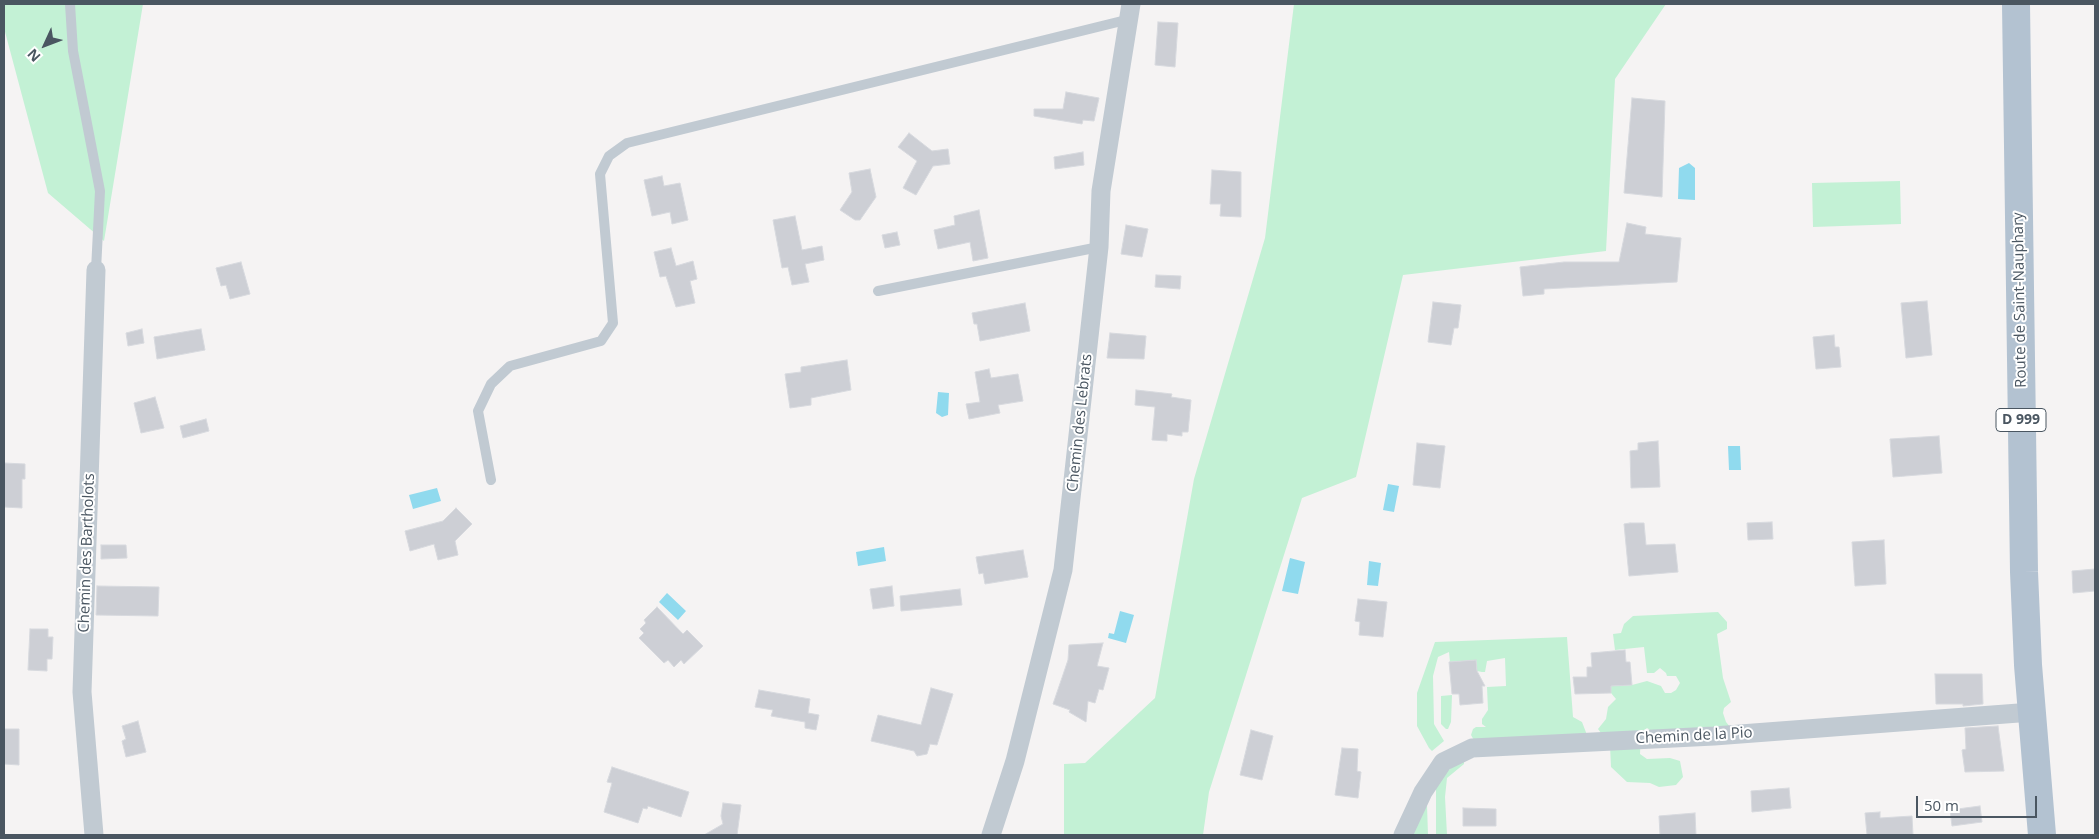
<!DOCTYPE html>
<style>
body{margin:0}
#map{position:relative;width:2099px;height:839px;overflow:hidden;background:#f5f3f3;font-family:"Open Sans",sans-serif}
canvas{display:block}
.frame{position:absolute;inset:0;border:5px solid #4a5661;pointer-events:none}
.north{position:absolute;left:20px;top:20px;width:50px;height:50px;-webkit-text-stroke:4px #fff;paint-order:stroke;rotate:227deg;font-size:14px;font-weight:700;line-height:20px;text-align:center;color:#4a5661}
.north::after{content:'';display:block;margin:auto;width:18px;height:22px;background:#4a5661;clip-path:polygon(50% 0,100% 100%,50% 72%,0 100%)}
.scale{position:absolute;left:1916px;top:796px;width:121px;height:22px;box-sizing:border-box;border:2px solid #4a5661;border-top:0;padding-left:6px;font-size:15px;line-height:18px;white-space:nowrap;color:#4a5661;-webkit-text-stroke:4px #fff;paint-order:stroke}
</style>
<div id="map">
<canvas width="2099" height="839"></canvas>
<div class="frame"></div>
<div class="north">N</div>
<div class="scale">50 m</div>
</div>
<script>
const ctx = document.querySelector('canvas').getContext('2d');
ctx.lineJoin = 'round';
function fill(path, color) {
  ctx.fillStyle = color;
  ctx.fill(path, 'evenodd');
}
function poly(rows) {
  const path = new Path2D();
  for (const r of rows) {
    path.moveTo(r[0], r[1]);
    for (let i = 2; i < r.length; i += 2) path.lineTo(r[i], r[i + 1]);
  }
  return path;
}
function strokePath(path, color, width, dash) {
  ctx.strokeStyle = color;
  ctx.lineWidth = width;
  ctx.lineCap = dash ? 'butt' : 'round';
  ctx.setLineDash(dash || []);
  ctx.stroke(path);
}
function label(font, color, halo, rows, align = 'center') {
  ctx.font = font + ' "Open Sans",sans-serif';
  ctx.lineWidth = 4;
  ctx.setLineDash([]);
  ctx.textBaseline = 'middle';
  ctx.strokeStyle = halo;
  ctx.fillStyle = color;
  for (const [text, x, y, turn = 0] of rows) {
    ctx.save();
    ctx.translate(x, y);
    ctx.rotate((+turn || 0) * Math.PI / 180);
    ctx.textAlign = isNaN(turn) ? turn : align;
    if (halo) ctx.strokeText(text, 0, 0);
    ctx.fillText(text, 0, 0);
    ctx.restore();
  }
}
fill(poly([
 [4,4,143,4,104,241,48,193,4,28],
 [1294,4,1666,4,1615,79,1606,251,1403,275,1356,477,1302,498,1209,792,1203,835,1064,835,1064,764,1085,763,1155,698,1194,479,1265,238],
 [1900,181,1901,224,1813,227,1812,183],
 [1718,612,1727,622,1727,629,1717,634,1723,678,1731,702,1724,708,1723,713,1726,722,1731,728,1653,732,1647,728,1641,733,1640,754,1647,759,1670,758,1680,761,1683,777,1676,785,1659,787,1650,783,1627,782,1611,767,1610,745,1598,729,1606,719,1608,707,1616,699,1611,693,1611,686,1632,685,1647,681,1661,686,1665,693,1671,693,1676,690,1680,683,1676,676,1667,676,1666,673,1660,668,1654,673,1647,673,1644,647,1615,650,1613,634,1621,633,1624,624,1633,616],
 [1567,637,1573,717,1582,722,1587,735,1475,742,1471,735,1473,729,1476,727,1486,727,1482,724,1482,719,1488,710,1487,687,1506,686,1505,658,1487,661,1485,672,1482,672,1477,671,1476,660,1450,662,1449,652,1438,657,1433,676,1434,724,1444,741,1432,751,1429,748,1417,726,1417,693,1435,642],
 [1452,695,1451,722,1448,729,1446,729,1441,724,1441,696],
 [1464,759,1464,764,1447,778,1445,797,1447,835,1436,835,1436,783,1440,776],
 [1427,805,1428,835,1411,835]
]), '#c3f1d5');
fill(poly([
 [1689,163,1695,168,1695,200,1678,199,1679,168],
 [938,392,949,393,948,415,942,417,936,413],
 [1728,446,1740,446,1741,470,1729,470],
 [1388,484,1399,486,1394,512,1383,510],
 [437,488,441,501,413,509,409,495],
 [884,547,886,561,858,566,856,552],
 [1290,558,1305,562,1298,594,1282,591],
 [1369,561,1381,563,1378,586,1367,585],
 [667,593,686,611,678,620,659,602],
 [1120,611,1134,615,1126,643,1108,638,1109,633,1114,634]
]), '#90daee');
const building = poly([
 [1158,22,1178,23,1175,67,1155,65,1158,22],
 [1066,92,1099,98,1094,121,1083,120,1082,124,1034,116,1034,109,1063,109,1066,92],
 [1632,98,1665,101,1662,197,1624,193,1632,98],
 [909,133,932,151,948,149,950,164,933,166,916,195,903,188,917,161,898,147,909,133],
 [1083,152,1084,165,1055,169,1054,157,1083,152],
 [870,169,876,197,860,220,855,220,840,210,852,192,849,173,870,169],
 [1212,170,1241,172,1241,217,1220,216,1221,204,1210,204,1212,170],
 [662,176,664,186,680,183,688,220,672,224,670,212,652,216,644,180,662,176],
 [979,210,988,258,973,261,970,242,938,249,934,230,955,225,954,216,979,210],
 [795,216,802,250,822,246,824,260,805,264,809,282,792,285,788,267,782,268,773,220,795,216],
 [1627,223,1646,227,1645,234,1681,238,1677,282,1544,289,1544,294,1523,296,1520,267,1564,262,1619,262,1627,223],
 [1126,225,1148,229,1142,257,1121,254,1126,225],
 [897,232,900,245,885,248,882,235,897,232],
 [671,248,676,266,693,261,697,279,690,281,695,303,676,307,666,276,660,277,654,252,671,248],
 [241,262,250,294,230,299,226,285,221,286,216,268,241,262],
 [1156,275,1181,276,1180,289,1155,287,1156,275],
 [1927,301,1932,355,1906,358,1901,303,1927,301],
 [1433,302,1461,305,1458,328,1454,328,1451,345,1428,342,1433,302],
 [1025,303,1030,331,980,341,977,324,974,324,972,313,1025,303],
 [142,329,144,343,128,346,126,333,142,329],
 [201,329,205,350,157,359,154,337,201,329],
 [1110,333,1146,336,1144,359,1107,358,1110,333],
 [1834,335,1835,347,1839,347,1841,367,1816,369,1813,337,1834,335],
 [847,360,851,390,811,398,811,405,790,408,785,374,801,372,801,367,847,360],
 [989,369,991,378,1018,374,1023,401,998,405,1000,413,969,419,966,404,980,402,975,372,989,369],
 [1136,390,1172,394,1171,397,1191,400,1188,432,1182,432,1182,436,1167,434,1167,441,1152,440,1155,407,1135,405,1136,390],
 [155,397,164,428,141,433,134,403,155,397],
 [206,419,209,431,183,438,180,426,206,419],
 [1939,436,1942,473,1893,477,1890,439,1939,436],
 [1658,441,1660,487,1631,488,1630,451,1638,450,1638,443,1658,441],
 [1417,443,1445,446,1440,488,1413,485,1417,443],
 [4,463,25,464,25,479,22,479,22,508,4,507,4,463],
 [456,508,472,524,455,541,458,555,438,560,434,544,410,551,405,531,443,521,456,508],
 [1772,522,1773,539,1748,540,1747,523,1772,522],
 [1630,523,1644,523,1646,545,1675,544,1678,572,1629,576,1624,524,1630,523],
 [1884,540,1886,584,1855,586,1852,542,1884,540],
 [101,545,126,545,127,558,101,559,101,545],
 [1023,550,1028,577,985,584,983,573,979,574,976,557,1023,550],
 [2095,569,2095,591,2073,593,2072,571,2095,569],
 [97,586,159,587,158,616,96,615,97,586],
 [892,586,894,606,873,609,870,589,892,586],
 [960,589,962,605,901,611,900,596,960,589],
 [1358,599,1387,602,1383,637,1359,635,1360,622,1355,621,1358,599],
 [657,607,683,634,687,630,703,646,684,664,681,660,674,667,668,660,664,663,639,638,644,633,640,629,646,623,644,620,657,607],
 [30,629,48,629,48,637,53,637,52,659,47,659,47,671,28,670,30,629],
 [1103,643,1097,666,1109,668,1103,690,1099,689,1095,703,1088,701,1086,722,1069,712,1070,710,1053,704,1068,660,1069,645,1103,643],
 [1625,650,1626,662,1630,662,1632,685,1611,686,1611,693,1575,694,1573,677,1587,677,1587,667,1592,667,1591,653,1625,650],
 [1476,660,1477,671,1485,686,1482,686,1483,703,1460,705,1459,694,1452,694,1449,662,1476,660],
 [1935,674,1982,674,1983,704,1963,706,1963,704,1936,704,1935,674],
 [931,688,953,694,937,745,930,744,927,754,917,756,914,751,871,741,878,715,921,725,931,688],
 [759,690,810,699,808,713,819,715,816,730,805,728,805,722,771,716,773,710,755,707,759,690],
 [138,721,146,752,126,757,122,741,126,739,122,726,138,721],
 [1998,726,2004,771,1965,772,1962,750,1966,749,1965,728,1998,726],
 [4,729,19,729,19,765,4,764,4,729],
 [1251,730,1273,736,1262,780,1240,775,1251,730],
 [1342,748,1358,749,1357,771,1361,772,1358,798,1335,795,1342,748],
 [612,767,689,792,681,817,648,806,647,809,643,808,638,823,604,812,612,783,607,782,612,767],
 [1789,788,1791,808,1752,812,1751,791,1789,788],
 [723,803,741,805,737,835,704,835,723,824,721,816,723,803],
 [1980,806,1982,822,1952,826,1950,810,1980,806],
 [1463,808,1496,809,1496,826,1463,826,1463,808],
 [1880,812,1880,818,1912,816,1913,835,1867,835,1865,813,1880,812],
 [1695,813,1696,835,1660,835,1659,816,1695,813]
]);
fill(building, '#cdcfd5');
strokePath(building, '#d7d9de', 1);
strokePath(poly([
 [70,4,73,51,100,191,96,270],
 [878,291,1099,247],
 [491,480,478,411,491,384,510,366,601,341,613,323,600,174,609,156,627,143,1130,19]
]), '#c1cad2', 10);
strokePath(poly([
 [94,835,82,692,96,270],
 [991,835,1015,761,1063,570,1099,247,1101,191,1131,4],
 [1403,835,1423,792,1443,762,1472,748,1714,736,2032,712]
]), '#c1cad2', 19);
strokePath(poly([
 [2016,4,2024,572,2028,665,2042,835]
]), '#b3c2d1', 28);
for (const [x, y, w] of [
 [2021,420,50]
]) {
  const box = new Path2D();
  box.roundRect(x - w / 2, y - 11.5, w, 23, 4);
  ctx.fillStyle = '#fff';
  ctx.fill(box);
  strokePath(box, '#4a5661', 1);
}
label('bold 14px', '#4a5661', null, [
 ["D 999",2021,420]
]);
label('15px', '#4a5661', '#fff', [
 ["Route de Saint-Nauphary",2020,300,-91],
 ["Chemin des Lebrats",1080,423,-84],
 ["Chemin des Bartholots",87,553,-88],
 ["Chemin de la Pio",1694,736,-3]
]);
</script>
